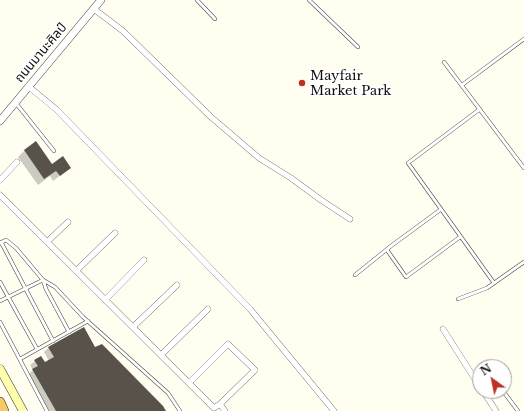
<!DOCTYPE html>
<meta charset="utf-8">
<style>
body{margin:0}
#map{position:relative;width:524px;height:411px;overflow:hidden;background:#fffef1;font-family:"Libre Baskerville",serif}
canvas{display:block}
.north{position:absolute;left:472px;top:359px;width:40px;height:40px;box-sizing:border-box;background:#fff;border:1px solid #9f9f9f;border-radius:50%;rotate:327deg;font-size:11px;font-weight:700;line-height:16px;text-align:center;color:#0f0f0f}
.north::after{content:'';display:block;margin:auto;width:14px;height:18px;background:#bf3128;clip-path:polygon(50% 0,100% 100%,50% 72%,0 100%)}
</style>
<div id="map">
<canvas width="524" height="411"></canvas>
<div class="north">N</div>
</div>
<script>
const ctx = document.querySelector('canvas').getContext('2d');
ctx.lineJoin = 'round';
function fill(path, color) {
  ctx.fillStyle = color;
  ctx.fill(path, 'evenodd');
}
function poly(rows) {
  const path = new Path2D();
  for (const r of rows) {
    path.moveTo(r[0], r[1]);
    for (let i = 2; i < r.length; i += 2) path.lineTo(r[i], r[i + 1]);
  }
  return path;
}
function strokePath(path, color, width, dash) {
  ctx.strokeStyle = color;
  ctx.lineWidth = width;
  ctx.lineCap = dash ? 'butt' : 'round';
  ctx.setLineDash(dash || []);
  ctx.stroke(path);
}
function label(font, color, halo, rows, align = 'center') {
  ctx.font = font + ' "Libre Baskerville","Noto Sans Thai",serif';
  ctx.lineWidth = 4;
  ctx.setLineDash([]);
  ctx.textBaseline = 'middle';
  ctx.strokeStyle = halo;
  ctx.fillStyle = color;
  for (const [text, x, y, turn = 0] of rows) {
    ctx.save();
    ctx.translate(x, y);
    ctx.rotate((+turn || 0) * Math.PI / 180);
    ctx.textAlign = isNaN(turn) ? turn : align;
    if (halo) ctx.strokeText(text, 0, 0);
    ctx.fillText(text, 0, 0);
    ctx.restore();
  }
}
fill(poly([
 [25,150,51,165,70,168,53,181,50,176,38,185,18,157],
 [49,347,95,349,164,411,49,411,29,374,33,370,30,365,35,361,44,363,49,361,44,352]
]), '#0003');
fill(poly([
 [36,141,52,164,63,156,71,168,60,176,56,171,44,179,24,150],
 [84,327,95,347,102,344,163,406,166,411,56,411,32,369,38,366,34,360,41,356,45,362,54,357,48,347]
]), '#58524b');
const service = poly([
 [197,0,215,19],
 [309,0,358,47],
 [444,62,524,168],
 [462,85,524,39],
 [15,102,54,151],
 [480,109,408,163,494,283],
 [1,242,53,341],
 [0,243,6,240,16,248,43,280,46,289,69,332],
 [387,250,406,277,460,237],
 [355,275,391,246,440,210],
 [0,282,37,349],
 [458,299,487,288,524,262],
 [0,301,43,280,55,287,83,317,168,393,180,411],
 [0,322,47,411],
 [20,359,88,321],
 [503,391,518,411]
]);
const minor = poly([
 [94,9,123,31,211,117,259,158,291,178,321,200,350,219],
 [28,86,56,109,250,309,334,411],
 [0,180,17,162],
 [0,195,214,408,220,404,225,411],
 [47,242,68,222],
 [76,271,115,233],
 [105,300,144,260],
 [133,327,177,285],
 [443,329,480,387],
 [161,355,208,309],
 [189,383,228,344,255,370,220,404],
 [483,391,496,411]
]);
const tertiary = poly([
 [0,121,101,0]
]);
const secondary = poly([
 [0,369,23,411]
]);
const trunk = poly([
 [0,402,4,411]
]);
strokePath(service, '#424242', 4);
strokePath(minor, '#424242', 6);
strokePath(tertiary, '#424242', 8);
strokePath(secondary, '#313131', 9);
strokePath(trunk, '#202020', 10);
strokePath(service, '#fff', 3);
strokePath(minor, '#fff', 5.5);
strokePath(tertiary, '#fff', 7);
strokePath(secondary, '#fefead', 8);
strokePath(trunk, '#f5ca62', 9);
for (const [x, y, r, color] of [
 [302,83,4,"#bf3128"]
]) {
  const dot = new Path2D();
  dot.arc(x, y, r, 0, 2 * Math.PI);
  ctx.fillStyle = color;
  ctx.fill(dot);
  strokePath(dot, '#fff', 1.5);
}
label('13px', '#0f0f0f', '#fff', [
 ["ถนนมานะศิลป์",41,53,-50]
]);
label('13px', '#0f0f0f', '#fff', [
 ["Mayfair",310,76],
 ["Market Park",310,91]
], 'left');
</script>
